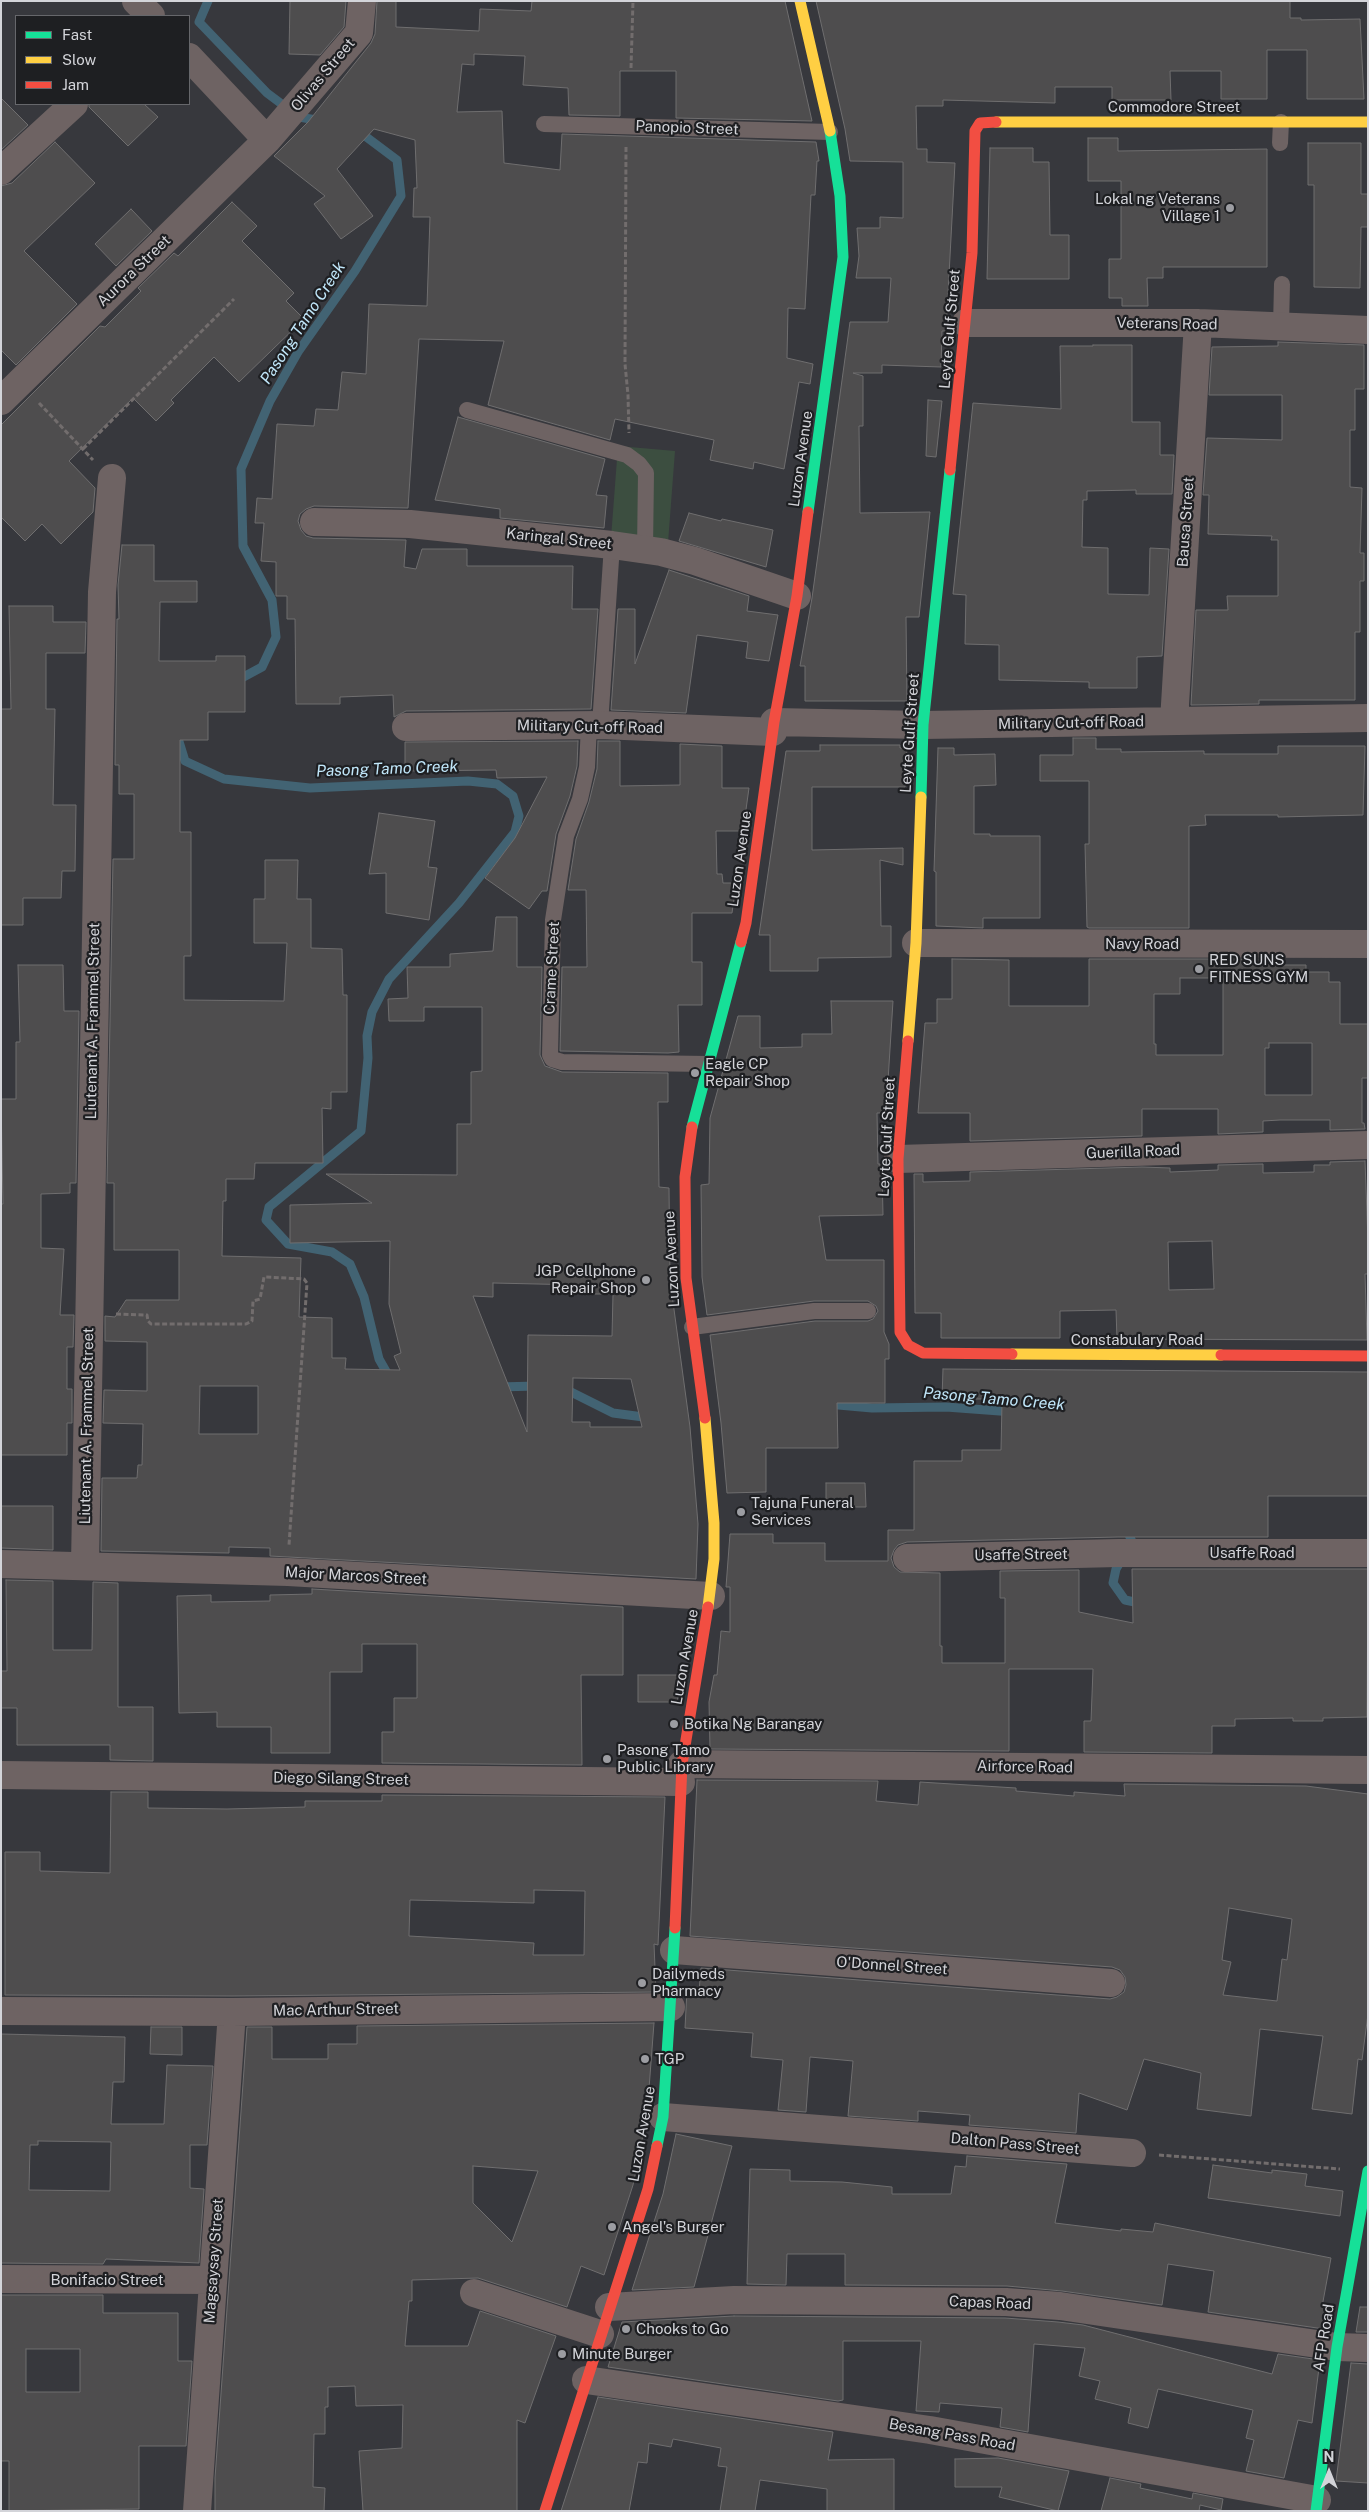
<!DOCTYPE html>
<style>
body{margin:0}
#map{position:relative;width:1369px;height:2512px;overflow:hidden;background:#37383d;font-family:"Public Sans",sans-serif}
canvas{display:block}
.frame{position:absolute;inset:0;border:2px solid #d3d4d9;pointer-events:none}
.legend{position:absolute;left:15px;top:15px;width:175px;height:90px;box-sizing:border-box;background:#1e1f22;border:1px solid #66676b;margin:0;padding:6px 9px;list-style:none;font-size:15px;color:#d3d4d9}
.legend li{display:flex;align-items:center;gap:10px;height:25px}
.legend b{width:25px;border:1px solid #66676b}
.north{position:absolute;left:1304px;top:2447px;width:50px;height:50px;-webkit-text-stroke:4px #1e1f22;paint-order:stroke;rotate:0deg;font-size:14px;font-weight:700;line-height:20px;text-align:center;color:#d3d4d9}
.north::after{content:'';display:block;margin:auto;width:18px;height:22px;background:#d3d4d9;clip-path:polygon(50% 0,100% 100%,50% 72%,0 100%)}
</style>
<div id="map">
<canvas width="1369" height="2512"></canvas>
<div class="frame"></div>
<ul class="legend">
<li><b style="height:6px;background:#16e098"></b>Fast</li>
<li><b style="height:6px;background:#ffcf43"></b>Slow</li>
<li><b style="height:6px;background:#f24e42"></b>Jam</li>
</ul>
<div class="north">N</div>
</div>
<script>
const ctx = document.querySelector('canvas').getContext('2d');
ctx.lineJoin = 'round';
function fill(path, color) {
  ctx.fillStyle = color;
  ctx.fill(path, 'evenodd');
}
function poly(rows) {
  const path = new Path2D();
  for (const r of rows) {
    path.moveTo(r[0], r[1]);
    for (let i = 2; i < r.length; i += 2) path.lineTo(r[i], r[i + 1]);
  }
  return path;
}
function strokePath(path, color, width, dash) {
  ctx.strokeStyle = color;
  ctx.lineWidth = width;
  ctx.lineCap = dash ? 'butt' : 'round';
  ctx.setLineDash(dash || []);
  ctx.stroke(path);
}
function label(font, color, halo, rows, align = 'center') {
  ctx.font = font + ' "Public Sans",sans-serif';
  ctx.lineWidth = 4.5;
  ctx.setLineDash([]);
  ctx.textBaseline = 'middle';
  ctx.strokeStyle = halo;
  ctx.fillStyle = color;
  for (const [text, x, y, turn = 0] of rows) {
    ctx.save();
    ctx.translate(x, y);
    ctx.rotate((+turn || 0) * Math.PI / 180);
    ctx.textAlign = isNaN(turn) ? turn : align;
    if (halo) ctx.strokeText(text, 0, 0);
    ctx.fillText(text, 0, 0);
    ctx.restore();
  }
}
fill(poly([
 [618,446,675,451,668,543,611,538]
]), '#3c4e40');
strokePath(poly([
 [208,1,199,22,267,93,299,117,322,121],
 [236,681,262,667,276,637,272,600,243,546,241,469,270,401,298,352,355,271,401,196,397,160,365,136,356,132],
 [177,735,185,761,224,779,310,788,468,781,497,784,513,796,519,816,515,832,459,903,389,979,372,1012,367,1036,368,1058,361,1131,269,1207,266,1220,288,1244,332,1252,350,1264,364,1297,379,1359,391,1380],
 [498,1387,537,1386],
 [563,1388,613,1413,651,1418],
 [827,1404,872,1408,946,1407,1013,1412],
 [1126,1527,1132,1542,1116,1569,1113,1583,1125,1600,1144,1604]
]), '#426373', 9);
const building = poly([
 [290,1,346,1,344,27,320,55,289,54,290,1],
 [377,1,396,1,396,27,479,31,480,9,531,11,532,1,785,1,812,121,676,118,676,71,620,71,620,116,569,115,568,88,523,85,525,56,474,54,474,65,462,64,457,112,502,111,504,163,560,170,562,134,816,142,819,161,817,161,815,195,811,195,805,309,788,308,787,358,813,364,810,384,799,382,784,469,754,462,753,469,710,460,714,440,615,419,610,440,488,405,504,341,419,339,408,508,314,506,306,509,300,514,298,521,301,530,306,536,313,538,406,540,404,567,416,569,422,549,467,549,467,566,573,566,572,609,598,609,591,709,406,711,394,717,393,695,340,697,340,704,296,704,295,619,287,619,287,596,276,596,276,562,261,561,264,523,255,523,257,498,272,499,277,424,314,426,316,409,338,410,342,372,366,374,369,304,427,306,430,217,413,217,414,188,417,188,415,140,374,129,337,169,373,216,341,239,314,204,325,196,274,156,308,122,371,43,375,34,377,1],
 [816,1,1290,1,1290,18,1301,18,1301,20,1360,19,1364,99,1307,99,1307,50,1267,50,1267,99,1221,99,1221,71,1170,71,1171,100,1112,100,1112,87,1055,87,1055,103,943,100,943,106,916,106,917,149,927,149,927,162,955,163,946,331,942,331,941,367,882,365,882,373,853,373,863,376,863,426,859,426,860,513,930,512,919,617,906,617,907,701,805,701,805,666,800,666,812,598,850,322,888,322,891,278,856,278,859,256,857,228,880,228,880,217,903,218,903,162,850,161,845,129,816,1],
 [1,98,28,125,1,150,1,98],
 [89,104,144,104,158,117,128,146,89,107,89,104],
 [1088,138,1118,138,1118,151,1267,149,1267,267,1163,267,1163,278,1147,278,1148,306,1122,306,1122,298,1109,298,1109,259,1121,259,1121,181,1088,181,1088,138],
 [55,142,95,183,24,251,77,304,16,365,1,350,1,186,12,183,55,142],
 [1308,143,1361,143,1361,194,1368,194,1368,227,1361,227,1360,288,1314,287,1314,185,1308,185,1308,143],
 [990,148,1033,148,1033,162,1049,162,1050,235,1069,235,1069,279,987,279,990,148],
 [232,202,257,226,242,241,294,293,286,301,304,319,239,382,214,357,171,400,174,403,156,421,133,398,69,461,95,488,93,512,61,544,42,524,25,541,1,517,1,425,100,326,105,327,141,291,138,288,174,253,178,256,232,202],
 [131,209,152,231,116,266,95,244,131,209],
 [1278,342,1364,345,1364,389,1355,389,1355,430,1350,430,1350,487,1362,488,1360,553,1364,553,1364,581,1360,581,1360,632,1355,632,1355,700,1259,700,1259,704,1191,705,1196,610,1228,610,1227,596,1278,596,1278,540,1271,540,1272,536,1208,534,1209,495,1203,495,1207,438,1282,440,1282,395,1209,395,1212,347,1278,346,1278,342],
 [1093,345,1132,345,1132,422,1160,422,1160,455,1174,455,1172,494,1136,494,1136,490,1087,491,1087,500,1083,500,1082,547,1108,548,1108,594,1149,595,1150,548,1169,549,1162,656,1137,657,1137,688,1089,688,1089,682,999,680,999,645,965,644,966,595,953,594,973,403,1061,409,1060,346,1093,346,1093,345],
 [928,400,942,401,936,457,926,456,928,400],
 [458,417,605,459,596,495,607,496,604,528,500,518,500,509,435,500,458,417],
 [689,513,721,521,722,519,773,530,766,567,679,541,689,513],
 [122,545,154,545,154,581,197,581,197,602,160,602,159,661,216,661,216,656,245,656,245,712,208,712,208,740,180,740,180,832,191,832,191,956,184,956,184,1000,284,1001,287,943,254,943,254,899,265,899,265,860,298,860,297,899,311,899,311,948,342,949,343,995,347,995,347,1092,331,1092,331,1109,322,1108,323,1163,255,1163,254,1179,226,1179,226,1201,223,1201,222,1256,301,1258,299,1317,332,1318,332,1358,346,1358,345,1369,400,1370,394,1356,401,1353,389,1304,390,1241,290,1243,290,1205,372,1203,326,1174,457,1175,457,1124,471,1124,471,1072,482,1071,482,1007,424,1007,424,1021,389,1021,388,999,408,998,407,967,450,967,450,954,493,951,496,917,517,917,517,967,542,967,540,1055,545,1066,562,1072,668,1073,668,1102,658,1102,659,1187,669,1188,670,1280,690,1427,698,1524,696,1579,270,1556,270,1548,229,1547,229,1553,101,1551,102,1478,137,1478,138,1465,142,1465,143,1424,103,1423,104,1390,147,1391,147,1342,105,1341,105,1316,115,1317,126,1300,179,1300,179,1250,114,1250,114,1183,107,1183,113,859,134,859,134,794,119,794,119,765,115,765,117,619,119,619,118,585,122,545],
 [493,1283,581,1285,581,1294,613,1294,612,1336,528,1335,527,1432,473,1296,493,1297,493,1283],
 [573,1378,631,1379,642,1427,590,1427,590,1422,572,1422,573,1378],
 [200,1386,258,1386,258,1434,199,1434,200,1386],
 [669,570,749,596,747,611,778,615,769,661,746,658,748,642,697,635,686,713,611,710,618,609,635,609,635,664,669,570],
 [9,606,53,606,53,622,86,622,85,653,46,653,46,709,55,709,53,805,76,805,75,871,62,871,61,898,23,898,23,925,1,925,1,709,11,709,9,606],
 [1073,738,1096,738,1096,749,1121,749,1121,752,1204,751,1204,754,1278,754,1278,746,1365,746,1363,815,1278,817,1278,815,1205,815,1206,825,1189,826,1189,928,1089,928,1087,927,1085,844,1089,844,1089,781,1040,781,1040,755,1073,755,1073,738],
 [578,741,577,766,570,796,556,834,547,891,542,891,529,909,485,878,515,838,547,777,497,778,496,770,405,771,405,742,578,741],
 [598,741,620,741,620,786,680,785,680,744,722,746,722,788,749,788,743,831,716,831,717,874,722,874,723,883,736,883,732,913,692,913,692,962,702,962,702,1005,678,1005,679,1052,668,1053,560,1051,562,967,587,967,586,890,568,890,576,839,589,802,597,769,598,741],
 [820,745,900,745,900,748,907,748,905,787,812,787,812,850,903,848,903,865,880,860,881,926,891,926,891,957,818,958,818,971,770,971,770,935,759,935,786,751,820,751,820,745],
 [938,748,954,748,954,755,995,754,996,785,974,786,974,834,990,834,990,836,1040,836,1040,918,983,918,983,928,936,926,936,872,934,871,938,748],
 [379,813,435,821,428,867,437,868,429,920,386,913,386,873,369,874,379,813],
 [952,959,1009,960,1009,1006,1089,1006,1089,959,1269,959,1269,965,1306,965,1306,972,1329,972,1329,982,1340,982,1340,1024,1368,1024,1368,1078,1362,1078,1362,1123,1364,1123,1365,1129,1330,1130,1330,1120,1280,1120,1263,1121,1263,1132,1218,1134,1218,1109,1142,1109,1142,1136,970,1141,970,1113,918,1113,925,1023,937,1023,937,999,952,999,952,959],
 [1180,978,1223,978,1223,1055,1156,1055,1156,1044,1154,1044,1154,994,1180,994,1180,978],
 [1269,1043,1312,1043,1312,1095,1265,1095,1265,1048,1269,1048,1269,1043],
 [18,965,63,965,64,1011,79,1011,76,1183,70,1183,70,1193,41,1194,41,1248,64,1249,60,1315,74,1315,73,1347,67,1347,67,1389,72,1389,72,1423,67,1423,67,1455,1,1455,1,1204,3,1204,1,1099,16,1099,16,1042,20,1042,18,965],
 [831,1001,893,1001,886,1113,877,1113,878,1164,880,1164,880,1170,882,1170,883,1215,819,1216,826,1260,884,1260,884,1332,889,1344,889,1359,885,1359,885,1403,837,1403,838,1448,766,1448,766,1492,727,1493,721,1423,710,1335,815,1321,868,1321,873,1319,878,1311,876,1306,868,1301,814,1301,707,1315,702,1277,701,1185,709,1184,710,1118,738,1016,760,1016,760,1048,802,1047,802,1034,832,1034,831,1001],
 [1365,1161,1368,1241,1368,1274,1365,1274,1367,1340,1117,1339,1116,1310,1060,1311,1060,1338,941,1338,941,1313,915,1313,914,1174,923,1174,923,1182,970,1181,970,1172,1142,1167,1170,1168,1170,1172,1218,1170,1218,1165,1263,1164,1263,1173,1314,1172,1314,1165,1330,1165,1330,1162,1365,1161],
 [1212,1241,1214,1289,1169,1290,1168,1242,1212,1241],
 [943,1369,1368,1372,1368,1496,1268,1496,1268,1537,1118,1537,907,1542,898,1545,894,1550,891,1558,894,1567,900,1572,940,1573,940,1646,942,1646,942,1663,1005,1663,1005,1598,1000,1598,1000,1571,1079,1570,1079,1612,1133,1623,1132,1569,1368,1569,1367,1717,1323,1718,1323,1721,1293,1721,1293,1718,1235,1719,1235,1726,1212,1726,1212,1753,1084,1752,1084,1721,1091,1721,1093,1669,1009,1669,1009,1751,710,1749,709,1702,714,1675,717,1675,721,1631,730,1632,730,1587,726,1587,730,1534,773,1534,773,1543,825,1543,825,1561,888,1561,888,1530,914,1530,914,1461,962,1461,962,1450,1001,1450,1002,1403,987,1403,987,1399,942,1399,943,1369],
 [826,1483,865,1483,866,1507,826,1507,826,1483],
 [1,1506,53,1506,53,1550,1,1548,1,1506],
 [6,1580,53,1581,53,1650,92,1650,93,1582,118,1583,118,1707,153,1707,153,1761,110,1760,110,1745,17,1745,17,1708,1,1708,1,1671,7,1671,6,1580],
 [312,1589,623,1607,623,1675,581,1675,582,1765,382,1763,382,1732,394,1732,394,1698,417,1698,417,1644,362,1644,362,1672,330,1672,330,1753,271,1753,271,1727,217,1727,217,1712,179,1713,177,1596,211,1595,211,1602,270,1601,270,1595,312,1594,312,1589],
 [638,1675,682,1675,677,1702,638,1702,638,1675],
 [697,1780,878,1781,876,1801,918,1805,920,1782,1016,1788,1016,1791,1074,1796,1074,1792,1125,1796,1124,1784,1306,1786,1368,1794,1368,2014,1362,2060,1358,2059,1352,2114,1312,2109,1323,2036,1260,2029,1251,2116,1197,2109,1201,2073,1144,2059,1127,2110,1079,2093,1076,2133,969,2125,970,2115,918,2111,918,2121,848,2116,853,2061,810,2057,806,2112,778,2110,783,2060,751,2057,753,2033,685,2028,687,1990,699,1991,701,1968,1110,1999,1117,1997,1124,1992,1126,1985,1125,1977,1120,1970,1112,1967,690,1936,697,1780],
 [1229,1908,1292,1919,1287,1960,1282,1959,1277,2001,1223,1995,1231,1962,1222,1960,1229,1908],
 [111,1792,148,1792,148,1808,227,1809,305,1807,305,1801,382,1801,382,1795,665,1797,658,1945,654,1944,656,1992,232,1996,5,1995,5,1852,40,1852,40,1871,110,1873,111,1792],
 [534,1890,585,1891,584,1955,533,1955,534,1943,409,1936,410,1900,534,1903,534,1890],
 [654,2023,647,2115,633,2185,604,2275,581,2266,567,2307,478,2278,412,2280,412,2301,409,2301,405,2346,468,2346,480,2311,556,2336,525,2423,517,2420,517,2511,363,2511,359,2451,402,2448,403,2405,356,2406,355,2386,328,2387,328,2407,325,2407,325,2434,314,2434,313,2487,325,2488,324,2511,215,2511,215,2478,247,2027,272,2027,272,2059,328,2059,328,2044,357,2044,357,2026,654,2023],
 [473,2166,538,2171,512,2242,473,2203,473,2166],
 [151,2027,182,2027,182,2055,150,2054,151,2027],
 [1,2034,125,2037,124,2082,113,2082,111,2124,164,2124,167,2065,213,2066,207,2145,190,2145,190,2188,204,2189,199,2263,106,2259,103,2264,1,2263,1,2034],
 [38,2141,111,2142,110,2191,29,2190,30,2145,38,2145,38,2141],
 [676,2134,732,2146,694,2287,632,2290,663,2194,676,2134],
 [967,2156,1067,2164,1055,2223,1121,2231,1121,2229,1153,2232,1155,2223,1331,2258,1322,2307,1328,2307,1324,2329,1208,2312,1214,2271,1168,2264,1162,2305,1062,2291,1007,2286,845,2285,845,2254,787,2254,786,2285,747,2284,750,2169,790,2170,790,2181,842,2182,892,2187,892,2194,951,2194,955,2166,966,2167,967,2156],
 [1213,2165,1272,2173,1272,2170,1307,2174,1305,2186,1343,2191,1340,2216,1208,2198,1213,2165],
 [1,2295,103,2295,103,2313,178,2313,178,2361,192,2361,186,2446,139,2446,139,2509,9,2511,9,2461,1,2461,1,2295],
 [26,2349,80,2349,80,2392,26,2392,26,2349],
 [1360,2307,1368,2307,1368,2332,1356,2332,1360,2307],
 [734,2316,1005,2318,1058,2322,1083,2325,1272,2374,1278,2354,1320,2360,1312,2423,1298,2420,1284,2478,1246,2471,1254,2440,1246,2438,1253,2410,1158,2389,1148,2428,1128,2423,1131,2408,1095,2399,1100,2381,1079,2376,1085,2348,1034,2344,1028,2432,1000,2427,1002,2408,940,2403,939,2412,916,2411,921,2341,843,2341,843,2400,838,2401,608,2367,622,2322,734,2316],
 [1351,2363,1368,2364,1368,2483,1336,2481,1351,2363],
 [598,2397,833,2432,828,2460,894,2459,894,2511,827,2511,827,2489,760,2480,755,2511,720,2511,727,2467,718,2466,721,2448,673,2439,671,2447,649,2443,647,2463,638,2462,629,2511,561,2511,598,2397],
 [955,2459,998,2458,1069,2471,1058,2511,999,2497,1002,2487,955,2487,955,2459],
 [1110,2478,1141,2484,1140,2488,1192,2499,1193,2493,1223,2499,1221,2510,1200,2505,1199,2511,1101,2511,1110,2478]
]);
fill(building, '#4e4d4e');
strokePath(building, '#6f6e6f', 1);
strokePath(poly([
 [631,68,633,1],
 [626,147,625,364,628,395,629,433],
 [39,403,93,460],
 [83,449,234,299],
 [116,1314,147,1315,148,1321,151,1324,246,1324,252,1321,253,1301,260,1299,264,1277,304,1279,307,1283,289,1545],
 [1159,2155,1340,2169]
]), '#726d6d', 3, [5, 2.5]);
strokePath(poly([
 [544,124,830,132],
 [1280,143,1281,122],
 [1281,327,1282,284],
 [467,410,627,455,639,464,646,473,645,550],
 [589,725,587,767,580,799,566,836,553,920,550,1055,552,1059,562,1062,708,1064],
 [600,725,612,545],
 [692,1327,814,1311,868,1311]
]), '#6e6363', 16);
strokePath(poly([
 [136,1,151,16],
 [189,57,267,140],
 [1,171,74,104],
 [966,323,1198,323,1368,330],
 [1,401,267,140,359,33,362,1],
 [314,522,410,524,612,545,661,552,695,561,797,596],
 [1174,721,1198,323],
 [774,722,923,725,1368,718],
 [406,727,600,725,773,732],
 [916,943,1368,944],
 [898,1159,1368,1145],
 [907,1558,1118,1553,1368,1553],
 [1,1564,288,1572,711,1596],
 [85,1565,102,592,112,478],
 [682,1764,1368,1770],
 [1,1775,681,1782],
 [674,1950,1111,1983],
 [1,2011,232,2012,671,2007],
 [663,2117,1132,2153],
 [1,2279,213,2280],
 [474,2293,600,2334],
 [609,2307,734,2300,1006,2302,1060,2306,1337,2347,1368,2348],
 [586,2380,930,2430,1317,2500],
 [197,2511,232,2012]
]), '#6e6363', 28);
strokePath(poly([
 [808,512,843,257,840,196,830,131],
 [921,797,923,725,950,470],
 [692,1127,741,942],
 [657,2146,663,2117,675,1928],
 [1316,2511,1337,2347,1368,2171]
]), '#16e098', 11);
strokePath(poly([
 [800,1,830,131],
 [996,122,1368,122],
 [908,1041,916,943,921,797],
 [1012,1354,1221,1355],
 [705,1418,714,1523,714,1559,708,1607]
]), '#ffcf43', 11);
strokePath(poly([
 [950,470,972,253,975,131,980,123,996,122],
 [741,942,746,923,774,722,797,596,808,512],
 [908,1041,898,1159,900,1332,908,1345,923,1353,1012,1354],
 [692,1127,685,1177,686,1278,705,1418],
 [1221,1355,1368,1356],
 [675,1928,682,1764,708,1607],
 [545,2511,648,2189,657,2146]
]), '#f24e42', 11);
for (const [x, y, r, color] of [
 [1230,208,5,"#9c9da2"],
 [1199,969,5,"#9c9da2"],
 [695,1073,5,"#9c9da2"],
 [646,1280,5,"#9c9da2"],
 [741,1512,5,"#9c9da2"],
 [674,1724,5,"#9c9da2"],
 [607,1759,5,"#9c9da2"],
 [642,1983,5,"#9c9da2"],
 [645,2059,5,"#9c9da2"],
 [612,2227,5,"#9c9da2"],
 [626,2329,5,"#9c9da2"],
 [562,2354,5,"#9c9da2"]
]) {
  const dot = new Path2D();
  dot.arc(x, y, r, 0, 2 * Math.PI);
  ctx.fillStyle = color;
  ctx.fill(dot);
  strokePath(dot, '#1e1f22', 2);
}
label('15px', '#d3d4d9', '#1e1f22', [
 ["Olivas Street",323,75,-50],
 ["Commodore Street",1174,107],
 ["Panopio Street",687,128,2],
 ["Aurora Street",134,271,-44],
 ["Veterans Road",1167,324,1],
 ["Leyte Gulf Street",950,329,-85],
 ["Luzon Avenue",801,459,-82],
 ["Bausa Street",1186,522,-86],
 ["Karingal Street",559,539,6],
 ["Military Cut-off Road",1071,723,-1],
 ["Military Cut-off Road",590,727,1],
 ["Leyte Gulf Street",910,733,-86],
 ["Luzon Avenue",740,859,-82],
 ["Navy Road",1142,944],
 ["Crame Street",552,968,-87],
 ["Liutenant A. Frammel Street",93,1021,-89],
 ["Leyte Gulf Street",887,1137,-87],
 ["Guerilla Road",1133,1152,-2],
 ["Luzon Avenue",672,1259,-93],
 ["Constabulary Road",1137,1340],
 ["Liutenant A. Frammel Street",87,1426,-89],
 ["Usaffe Road",1252,1553],
 ["Usaffe Street",1021,1555,-1],
 ["Major Marcos Street",356,1576,3],
 ["Luzon Avenue",685,1657,-80],
 ["Airforce Road",1025,1767,1],
 ["Diego Silang Street",341,1779,1],
 ["O'Donnel Street",892,1966,4],
 ["Mac Arthur Street",336,2010,-1],
 ["Luzon Avenue",642,2134,-80],
 ["Dalton Pass Street",1015,2144,5],
 ["Magsaysay Street",214,2261,-86],
 ["Bonifacio Street",107,2280],
 ["Capas Road",990,2303,2],
 ["AFP Road",1324,2338,-81],
 ["Besang Pass Road",952,2435,10]
]);
label('15px', '#d3d4d9', '#1e1f22', [
 ["Lokal ng Veterans",1220,199,"right"],
 ["Village 1",1220,216,"right"],
 ["RED SUNS",1209,960],
 ["FITNESS GYM",1209,977],
 ["Eagle CP",705,1064],
 ["Repair Shop",705,1081],
 ["JGP Cellphone",636,1271,"right"],
 ["Repair Shop",636,1288,"right"],
 ["Tajuna Funeral",751,1503],
 ["Services",751,1520],
 ["Botika Ng Barangay",684,1724],
 ["Pasong Tamo",617,1750],
 ["Public Library",617,1767],
 ["Dailymeds",652,1974],
 ["Pharmacy",652,1991],
 ["TGP",655,2059],
 ["Angel's Burger",622,2227],
 ["Chooks to Go",636,2329],
 ["Minute Burger",572,2354]
], 'left');
label('italic 16px', '#c0e6f9', '#1e1f22', [
 ["Pasong Tamo Creek",303,323,-57],
 ["Pasong Tamo Creek",387,769,-2],
 ["Pasong Tamo Creek",994,1399,5]
]);
</script>
